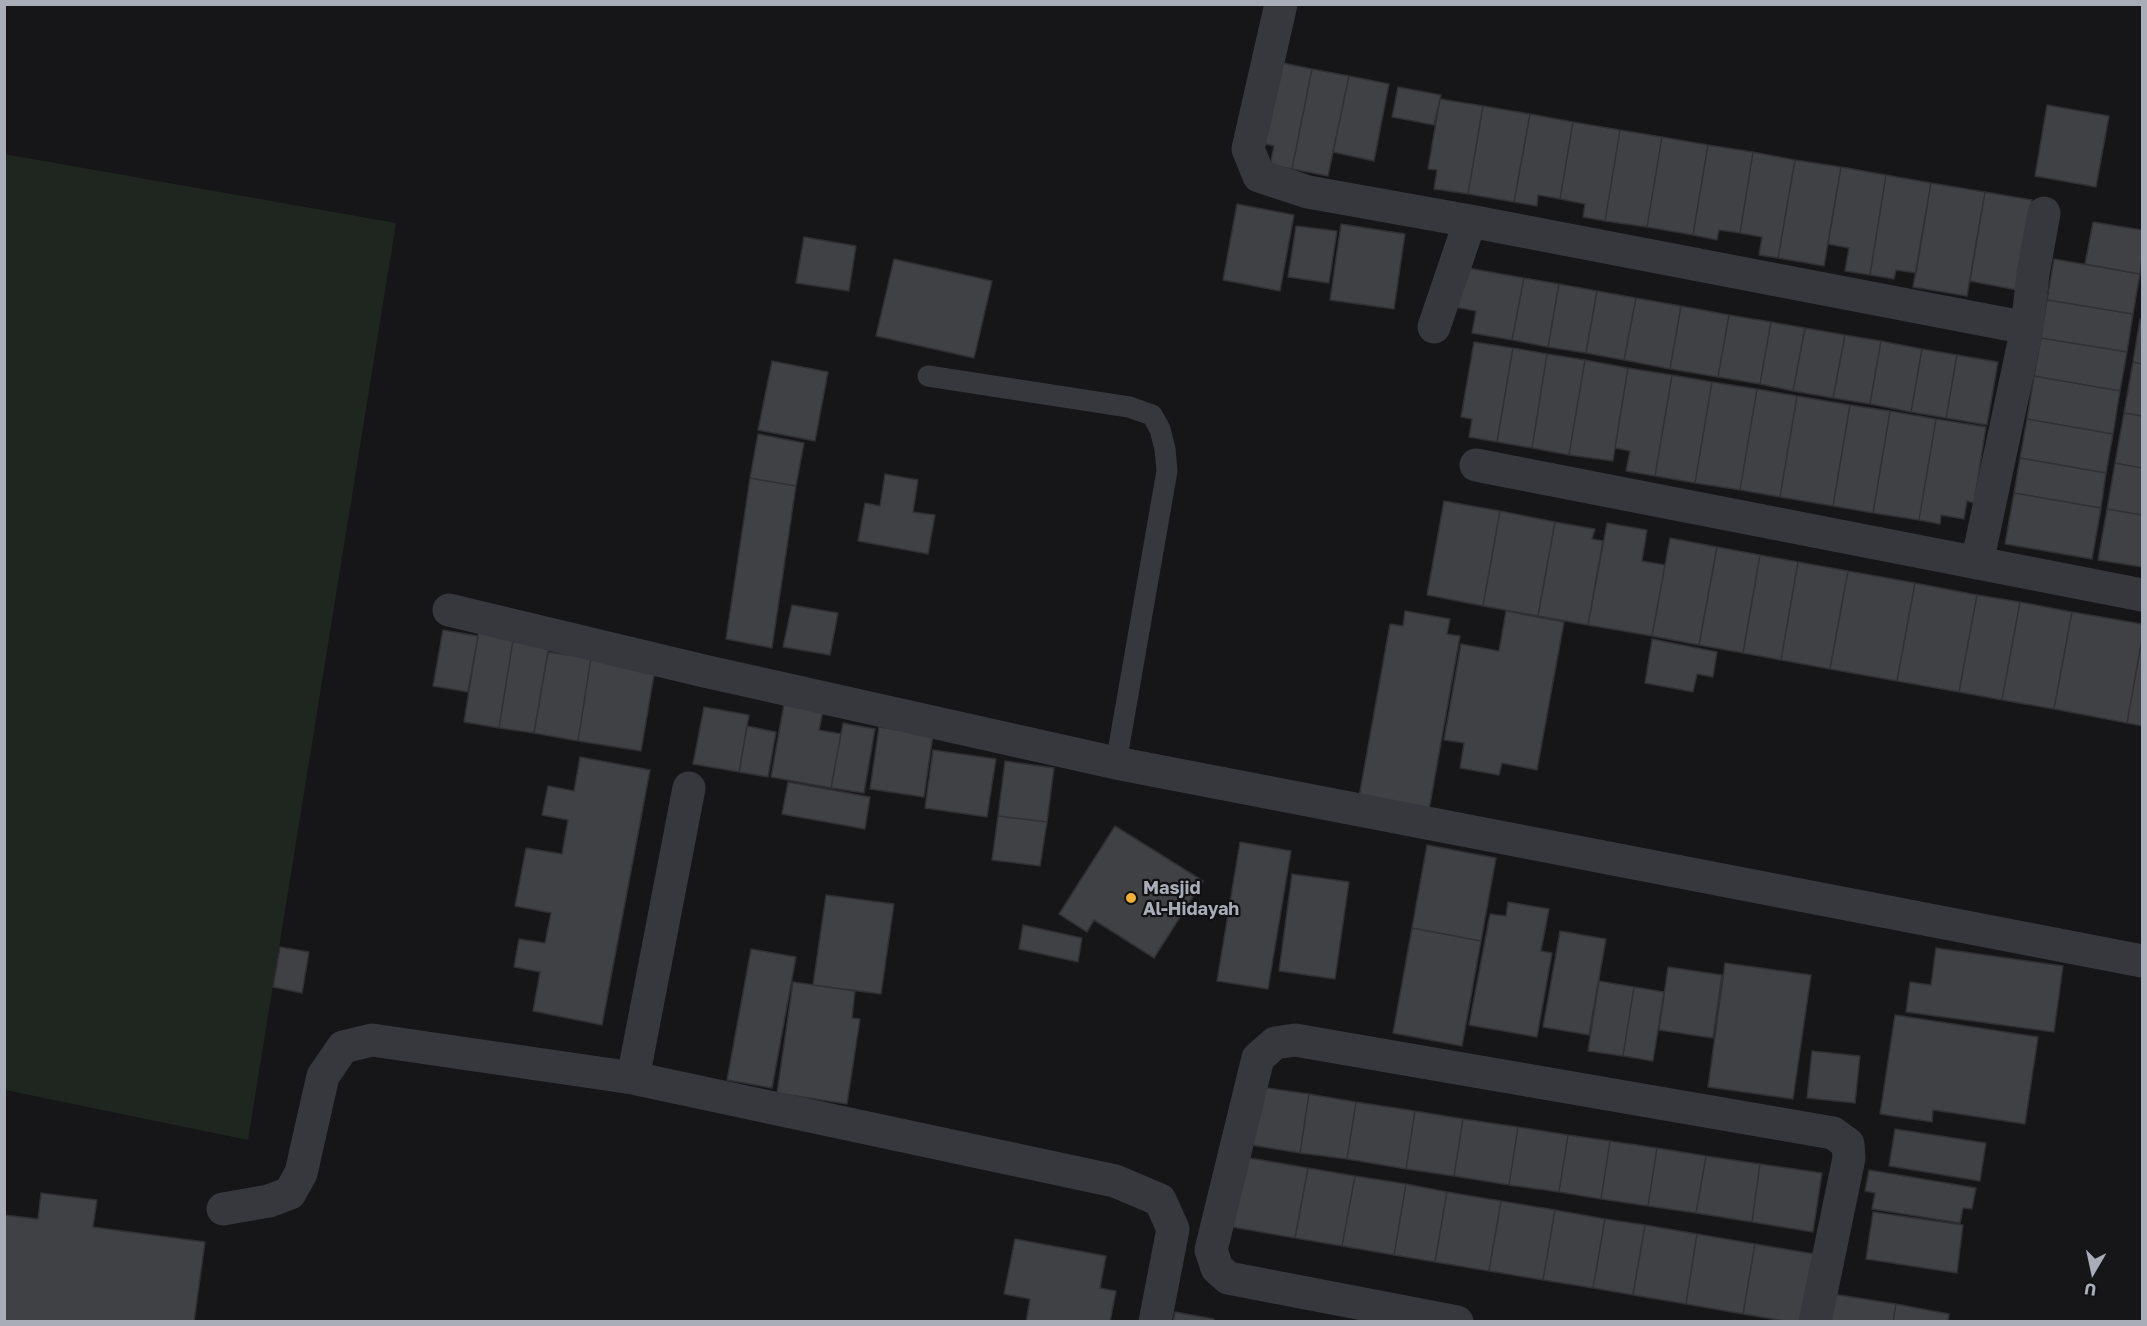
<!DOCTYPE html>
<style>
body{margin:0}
#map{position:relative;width:2147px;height:1326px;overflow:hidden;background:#161618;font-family:"Golos Text",sans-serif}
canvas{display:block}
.frame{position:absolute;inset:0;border:6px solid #a8adb8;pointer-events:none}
.north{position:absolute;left:2063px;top:1242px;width:60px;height:60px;-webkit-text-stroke:4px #111113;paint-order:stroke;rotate:189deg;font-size:16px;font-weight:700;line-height:24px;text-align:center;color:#a8adb8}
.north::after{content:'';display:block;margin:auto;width:21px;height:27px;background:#a8adb8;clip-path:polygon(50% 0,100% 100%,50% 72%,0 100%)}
</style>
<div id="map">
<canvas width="2147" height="1326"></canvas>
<div class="frame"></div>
<div class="north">U</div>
</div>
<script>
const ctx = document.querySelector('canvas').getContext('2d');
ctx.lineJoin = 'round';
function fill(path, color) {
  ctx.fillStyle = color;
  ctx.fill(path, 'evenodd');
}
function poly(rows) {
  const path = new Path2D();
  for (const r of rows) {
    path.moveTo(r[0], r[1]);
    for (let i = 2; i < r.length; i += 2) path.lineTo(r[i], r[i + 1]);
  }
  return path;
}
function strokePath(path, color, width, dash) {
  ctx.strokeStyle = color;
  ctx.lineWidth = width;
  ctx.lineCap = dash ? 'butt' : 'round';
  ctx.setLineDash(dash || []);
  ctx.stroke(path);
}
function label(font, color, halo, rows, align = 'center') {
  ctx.font = font + ' "Golos Text",sans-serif';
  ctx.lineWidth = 4.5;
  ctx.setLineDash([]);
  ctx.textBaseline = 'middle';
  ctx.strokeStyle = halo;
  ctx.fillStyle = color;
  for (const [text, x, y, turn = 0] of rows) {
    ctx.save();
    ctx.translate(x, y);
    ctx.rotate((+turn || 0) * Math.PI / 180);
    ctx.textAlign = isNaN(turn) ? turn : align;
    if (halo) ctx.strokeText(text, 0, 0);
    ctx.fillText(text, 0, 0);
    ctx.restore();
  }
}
fill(poly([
 [4,154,396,223,248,1140,5,1090]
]), '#1e261f');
const building = poly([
 [1273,61,1312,69,1292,169,1270,165,1274,146,1257,142,1273,61],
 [1312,69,1349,76,1328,176,1292,169,1312,69],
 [1349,76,1389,84,1374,161,1333,152,1349,76],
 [1398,87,1441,95,1434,125,1392,117,1398,87],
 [1440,99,1483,106,1468,194,1434,189,1437,170,1428,169,1440,99],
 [2047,105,2109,116,2096,187,2035,176,2047,105],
 [1483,106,1530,114,1514,202,1468,194,1483,106],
 [1530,114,1573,122,1560,199,1538,195,1537,206,1514,202,1530,114],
 [1573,122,1620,130,1605,221,1583,217,1585,204,1560,199,1573,122],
 [1620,130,1662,137,1647,227,1605,221,1620,130],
 [1662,137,1708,145,1693,235,1647,227,1662,137],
 [1708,145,1753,152,1740,233,1719,230,1717,240,1693,235,1708,145],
 [1753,152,1795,160,1778,258,1759,255,1762,237,1740,233,1753,152],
 [1795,160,1841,167,1824,266,1778,258,1795,160],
 [1841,167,1886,175,1870,275,1845,271,1849,248,1828,244,1841,167],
 [1886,175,1931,183,1916,273,1896,270,1894,279,1870,275,1886,175],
 [1931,183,1985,192,1967,296,1913,287,1931,183],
 [1985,192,2032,200,2017,290,1970,281,1985,192],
 [1237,204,1294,215,1280,291,1223,280,1237,204],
 [2093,222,2142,230,2142,258,2140,274,2085,264,2093,222],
 [1341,224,1405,234,1394,309,1330,300,1341,224],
 [1296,226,1337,231,1329,283,1288,277,1296,226],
 [804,237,856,246,849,291,796,283,804,237],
 [894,259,992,281,974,358,876,336,894,259],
 [2054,259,2140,274,2133,314,2047,300,2054,259],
 [1462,267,1524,278,1512,340,1472,333,1476,311,1455,307,1462,267],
 [1524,278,1559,284,1548,347,1512,340,1524,278],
 [1559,284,1597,291,1586,353,1548,347,1559,284],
 [1597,291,1636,298,1624,360,1586,353,1597,291],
 [1636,298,1681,306,1670,369,1624,360,1636,298],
 [2047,300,2133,314,2127,352,2041,338,2047,300],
 [1681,306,1729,315,1718,377,1670,369,1681,306],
 [1729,315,1771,322,1760,384,1718,377,1729,315],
 [2140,319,2142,319,2142,364,2133,362,2140,319],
 [1771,322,1805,328,1793,391,1760,384,1771,322],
 [1805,328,1845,335,1833,398,1793,391,1805,328],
 [1845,335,1881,341,1870,404,1833,398,1845,335],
 [2041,338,2127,352,2120,391,2034,376,2041,338],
 [1881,341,1922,349,1911,412,1870,404,1881,341],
 [1474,342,1513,348,1497,442,1469,437,1472,419,1461,417,1474,342],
 [1513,348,1547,354,1532,448,1497,442,1513,348],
 [1922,349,1957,355,1946,418,1911,412,1922,349],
 [1547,354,1585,360,1569,455,1532,448,1547,354],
 [1957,355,1998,362,1987,425,1946,418,1957,355],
 [1585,360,1628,368,1613,461,1569,455,1585,360],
 [772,361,828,372,815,441,758,430,772,361],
 [2133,362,2142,364,2142,416,2124,413,2133,362],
 [1628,368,1672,375,1655,476,1626,471,1630,451,1615,448,1628,368],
 [1672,375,1712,382,1695,483,1655,476,1672,375],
 [2034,376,2120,391,2113,434,2027,419,2034,376],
 [1712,382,1757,389,1740,490,1695,483,1712,382],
 [1757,389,1797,396,1780,497,1740,490,1757,389],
 [1797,396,1850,405,1833,506,1780,497,1797,396],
 [1850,405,1890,411,1873,513,1833,506,1850,405],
 [1890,411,1936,419,1919,520,1873,513,1890,411],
 [2124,413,2142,416,2142,468,2115,463,2124,413],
 [1936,419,1986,427,1974,503,1967,501,1964,519,1941,515,1940,524,1919,520,1936,419],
 [2027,419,2113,434,2106,473,2020,458,2027,419],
 [758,434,804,443,796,486,750,478,758,434],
 [2020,458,2106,473,2101,508,2014,493,2020,458],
 [2115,463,2142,468,2142,515,2107,509,2115,463],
 [885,474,918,480,913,512,935,515,928,554,858,541,865,503,880,506,885,474],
 [750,478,796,486,772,648,726,639,750,478],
 [2014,493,2101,508,2092,559,2005,544,2014,493],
 [1444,501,1500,511,1483,606,1427,595,1444,501],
 [2107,509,2142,515,2142,567,2098,560,2107,509],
 [1500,511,1555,522,1538,616,1483,606,1500,511],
 [1555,522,1595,529,1592,539,1603,541,1588,625,1538,616,1555,522],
 [1607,523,1647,530,1642,561,1665,565,1652,636,1588,625,1607,523],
 [1670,538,1717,547,1699,645,1652,636,1670,538],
 [1717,547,1760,555,1743,653,1699,645,1717,547],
 [1760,555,1798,562,1781,660,1743,653,1760,555],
 [1798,562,1848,571,1830,669,1781,660,1798,562],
 [1848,571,1915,583,1897,681,1830,669,1848,571],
 [1915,583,1977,595,1959,692,1897,681,1915,583],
 [1977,595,2020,602,2002,700,1959,692,1977,595],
 [2020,602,2072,612,2054,709,2002,700,2020,602],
 [792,605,838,613,830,655,783,647,792,605],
 [1405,611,1450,619,1447,634,1460,636,1429,810,1359,797,1390,624,1403,626,1405,611],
 [1506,611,1564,622,1537,770,1502,763,1499,775,1460,768,1464,743,1444,740,1461,644,1499,651,1506,611],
 [2072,612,2142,624,2142,639,2127,723,2054,709,2072,612],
 [479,629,514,634,499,728,464,722,479,629],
 [443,630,478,636,468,692,433,686,443,630],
 [514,634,550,640,534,733,499,728,514,634],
 [1652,639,1717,652,1713,677,1697,674,1693,692,1645,683,1652,639],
 [2142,639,2142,726,2127,723,2142,639],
 [548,652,591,658,578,741,534,733,548,652],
 [591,658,655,669,641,751,578,741,591,658],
 [784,704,823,711,819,730,841,734,831,788,771,777,784,704],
 [704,707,749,715,739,772,693,764,704,707],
 [843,723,875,729,864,793,831,788,843,723],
 [747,726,776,732,768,777,739,772,747,726],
 [879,727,933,735,924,797,870,789,879,727],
 [933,750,996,759,987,817,925,808,933,750],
 [580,757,650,770,602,1025,533,1011,540,972,514,967,519,939,545,943,551,913,515,906,526,848,562,854,568,820,542,815,548,786,574,791,580,757],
 [1005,761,1054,768,1047,822,998,816,1005,761],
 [788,782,870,797,865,829,782,814,788,782],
 [998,816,1047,822,1040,866,992,860,998,816],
 [1115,826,1203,881,1154,958,1094,920,1087,932,1059,914,1115,826],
 [1240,842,1291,851,1268,989,1217,981,1240,842],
 [1427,845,1496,858,1481,941,1412,928,1427,845],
 [1292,874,1349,882,1335,979,1279,971,1292,874],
 [826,895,894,904,881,994,813,985,826,895],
 [1508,902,1549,909,1541,951,1552,953,1537,1037,1469,1025,1490,914,1506,916,1508,902],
 [1023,925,1082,938,1078,962,1019,949,1023,925],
 [1412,928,1481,941,1462,1046,1393,1033,1412,928],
 [1560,931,1606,939,1589,1035,1543,1027,1560,931],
 [280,947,309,952,302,993,273,987,280,947],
 [1936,948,2063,966,2054,1032,1906,1012,1910,982,1931,985,1936,948],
 [751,949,796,957,772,1088,727,1080,751,949],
 [1725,963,1811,975,1793,1099,1708,1087,1725,963],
 [1668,967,1722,975,1713,1038,1659,1030,1668,967],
 [1599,981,1634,987,1623,1056,1588,1051,1599,981],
 [793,982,855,991,852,1018,860,1019,847,1104,777,1093,793,982],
 [1634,987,1664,992,1653,1061,1623,1056,1634,987],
 [1895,1015,2038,1037,2025,1124,1933,1110,1932,1122,1880,1114,1895,1015],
 [1812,1051,1860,1056,1855,1103,1807,1098,1812,1051],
 [1260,1087,1309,1094,1300,1153,1251,1145,1260,1087],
 [1309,1094,1356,1102,1347,1159,1300,1153,1309,1094],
 [1356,1102,1415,1111,1406,1169,1347,1159,1356,1102],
 [1415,1111,1463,1119,1454,1176,1406,1169,1415,1111],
 [1463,1119,1518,1127,1509,1185,1454,1176,1463,1119],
 [1518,1127,1568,1135,1559,1192,1509,1185,1518,1127],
 [1895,1129,1986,1143,1980,1181,1889,1166,1895,1129],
 [1568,1135,1610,1141,1601,1199,1559,1192,1568,1135],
 [1610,1141,1657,1148,1648,1206,1601,1199,1610,1141],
 [1657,1148,1706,1156,1696,1213,1648,1206,1657,1148],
 [1706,1156,1760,1164,1752,1222,1696,1213,1706,1156],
 [1244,1157,1308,1168,1295,1238,1232,1227,1244,1157],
 [1760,1164,1822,1173,1813,1232,1752,1222,1760,1164],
 [1308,1168,1355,1176,1342,1246,1295,1238,1308,1168],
 [1869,1170,1976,1188,1972,1209,1963,1208,1960,1223,1872,1209,1875,1193,1865,1191,1869,1170],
 [1355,1176,1406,1184,1394,1255,1342,1246,1355,1176],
 [1406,1184,1447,1192,1435,1262,1394,1255,1406,1184],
 [1447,1192,1501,1201,1489,1271,1435,1262,1447,1192],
 [41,1193,97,1200,93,1227,205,1242,194,1322,4,1322,4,1215,38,1219,41,1193],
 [1501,1201,1555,1210,1543,1280,1489,1271,1501,1201],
 [1555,1210,1605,1219,1593,1288,1543,1280,1555,1210],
 [1873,1212,1963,1225,1957,1273,1866,1259,1873,1212],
 [1605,1219,1645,1225,1633,1295,1593,1288,1605,1219],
 [1645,1225,1697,1234,1686,1304,1633,1295,1645,1225],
 [1697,1234,1755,1244,1743,1314,1686,1304,1697,1234],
 [1015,1239,1106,1256,1100,1288,1116,1291,1110,1322,1026,1322,1030,1299,1004,1294,1015,1239],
 [1755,1244,1814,1254,1803,1322,1790,1322,1743,1314,1755,1244],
 [1833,1294,1896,1304,1893,1322,1828,1322,1833,1294],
 [1896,1304,1949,1314,1948,1322,1893,1322,1896,1304],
 [1175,1312,1214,1319,1214,1322,1173,1322,1175,1312]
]);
fill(building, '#404145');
strokePath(building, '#303034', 1.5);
strokePath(poly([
 [928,376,1129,407,1152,415,1160,429,1165,449,1167,471,1116,763]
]), '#37383d', 21);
strokePath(poly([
 [1281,4,1248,149,1259,176,1308,192,1470,221,2027,328],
 [1434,327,1470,221],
 [1476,465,2142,595],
 [1977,563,2027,328,2033,274,2044,213],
 [449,610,704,671,1116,763,2142,961],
 [633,1078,689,788],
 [223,1209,269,1201,290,1193,301,1173,323,1076,343,1047,372,1040,633,1078,1115,1181,1160,1200,1173,1229,1155,1322],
 [1457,1322,1228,1278,1217,1268,1211,1250,1258,1058,1275,1043,1295,1040,1833,1133,1848,1144,1849,1158,1815,1322]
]), '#37383d', 33);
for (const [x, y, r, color] of [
 [1131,898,6,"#f2b134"]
]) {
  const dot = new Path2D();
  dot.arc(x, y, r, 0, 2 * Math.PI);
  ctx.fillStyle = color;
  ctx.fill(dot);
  strokePath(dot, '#111113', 2);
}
label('bold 18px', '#a8adb8', '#111113', [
 ["Masjid",1143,888],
 ["Al-Hidayah",1143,909]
], 'left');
</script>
